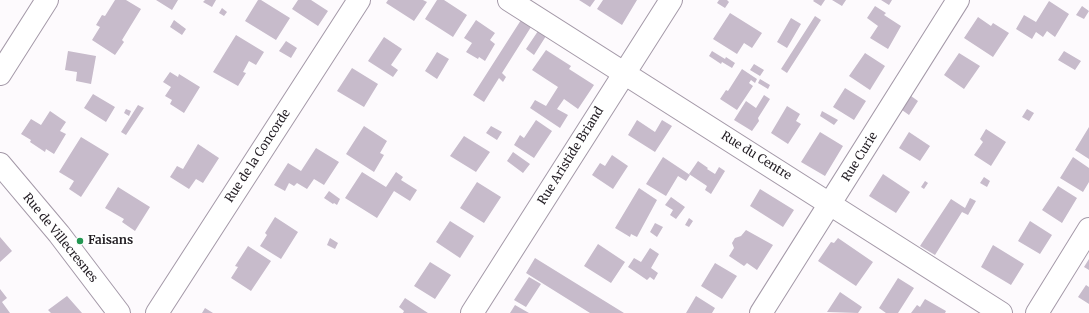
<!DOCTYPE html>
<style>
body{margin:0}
canvas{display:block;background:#fdfafd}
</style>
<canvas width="1089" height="313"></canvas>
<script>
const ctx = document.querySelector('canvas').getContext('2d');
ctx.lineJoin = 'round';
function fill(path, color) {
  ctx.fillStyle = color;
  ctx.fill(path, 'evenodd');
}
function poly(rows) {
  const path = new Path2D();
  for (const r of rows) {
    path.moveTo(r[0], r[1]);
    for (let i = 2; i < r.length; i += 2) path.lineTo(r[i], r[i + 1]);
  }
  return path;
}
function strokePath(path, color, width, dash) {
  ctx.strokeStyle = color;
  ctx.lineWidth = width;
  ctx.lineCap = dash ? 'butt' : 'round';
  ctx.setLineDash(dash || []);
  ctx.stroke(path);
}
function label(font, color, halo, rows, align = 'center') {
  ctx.font = font + ' Merriweather,serif';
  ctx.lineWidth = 3.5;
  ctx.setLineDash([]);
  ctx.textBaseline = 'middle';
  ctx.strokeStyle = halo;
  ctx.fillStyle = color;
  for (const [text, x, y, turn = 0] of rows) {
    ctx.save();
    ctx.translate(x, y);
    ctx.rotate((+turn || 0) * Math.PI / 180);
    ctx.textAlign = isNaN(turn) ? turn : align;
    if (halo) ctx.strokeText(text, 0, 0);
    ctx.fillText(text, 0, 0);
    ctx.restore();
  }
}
fill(poly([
 [115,0,126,0,141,9,122,40,124,42,115,55,92,40,100,27,96,25,102,15,105,16],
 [156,0,178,0,172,10],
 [205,0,216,0,212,7,203,2],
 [258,0,261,0,290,18,276,40,245,21],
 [298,0,311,0,328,11,318,26,292,9],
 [388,0,423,0,427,2,414,21,386,3],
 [437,0,444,0,467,15,453,37,425,19],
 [579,0,595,0,590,7],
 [603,0,637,0,622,25,597,9],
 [719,0,727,0,729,2,725,8,717,3],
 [814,0,825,0,821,6,813,1],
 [832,0,846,0,842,6],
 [881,0,892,0,889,5],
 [1049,1,1069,14,1055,37,1047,31,1043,37,1036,32,1032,39,1016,29,1024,15,1036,22],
 [875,6,886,13,884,15,901,26,888,49,870,38,878,26,867,18],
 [1082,6,1089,11,1084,19,1076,15],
 [222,8,227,12,224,16,219,13],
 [730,13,762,33,752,48,744,43,737,54,713,39],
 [815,16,821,20,787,73,781,69],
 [978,17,991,26,993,23,1009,33,993,57,964,38],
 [791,18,801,24,787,48,777,42],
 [174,20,186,29,182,35,170,27],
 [476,20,495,33,490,40,495,44,485,61,479,57,478,59,466,52,472,43,464,38],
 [521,20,531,27,502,73,506,77,503,82,499,78,484,102,473,95],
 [538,31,546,36,534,55,526,49],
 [236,35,264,52,256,65,249,61,243,72,246,73,238,86,213,72],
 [384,37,402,49,391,65,398,70,393,77,368,61],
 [286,41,297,48,291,58,279,51],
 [546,50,571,66,569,69,594,85,578,109,564,99,557,109,568,115,560,128,530,108,535,100,546,106,558,87,532,70],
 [68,51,96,56,91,84,76,81,77,72,65,70],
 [712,51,725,59,726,57,735,63,732,68,722,62,721,64,709,56],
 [1064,51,1081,61,1075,70,1058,60],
 [437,52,449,59,437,79,425,71],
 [865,53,885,66,870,90,849,76],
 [959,53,980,66,964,89,944,75],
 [754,64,764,70,760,76,750,70],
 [352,68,378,84,364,107,337,91],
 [742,69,757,79,755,83,751,80,749,83,753,86,737,110,720,99,726,90,728,91],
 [170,72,178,77,179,74,200,87,184,113,170,104,172,100,165,96,171,87,163,82],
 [760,79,770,85,768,89,758,83],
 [845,88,866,101,854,120,833,107],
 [93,94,115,107,106,122,84,108],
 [764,95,770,99,758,118,759,121,752,131,734,120,746,101,756,108],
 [911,96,918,101,909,115,902,110],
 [138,105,144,108,126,135,121,132],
 [787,106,800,114,796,121,801,124,788,144,771,133],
 [126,109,131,111,129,116,124,113],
 [1027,109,1034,113,1029,121,1022,117],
 [50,111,66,122,60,131,66,134,54,154,46,149,45,152,30,142,31,140,21,134,31,119,41,125],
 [822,111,838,120,834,125,820,116],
 [536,120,552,131,534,158,514,145,520,135,524,138],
 [637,120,655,132,662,120,672,126,655,152,628,135],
 [364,126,387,141,380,153,384,155,374,172,346,154],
 [491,126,502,132,497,140,486,133],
 [1089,127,1089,159,1075,150],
 [986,129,1006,142,991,166,974,155,983,142,980,139],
 [820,132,843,146,825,176,801,162],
 [909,132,930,146,920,161,899,148],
 [464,136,490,152,476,172,450,156],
 [81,137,109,154,81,197,69,189,74,181,59,172],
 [198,144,219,158,203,183,196,179,189,189,170,177,177,166,183,169],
 [316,148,339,162,324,185,314,179,307,189,297,183,294,186,289,183,285,191,274,185,288,163,301,171],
 [513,152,530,164,523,173,507,161],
 [612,155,628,166,613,189,592,175,600,163,605,166],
 [663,157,690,175,686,181,678,176,666,196,646,184],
 [1073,157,1089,168,1089,182,1083,192,1060,178],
 [698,161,708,168,707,169,715,174,719,167,725,171,711,194,705,190,707,186,689,174],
 [362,172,386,187,396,172,403,177,401,180,417,190,410,201,394,191,377,218,345,198],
 [883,174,910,192,896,213,869,196],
 [984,177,990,181,987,187,980,183],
 [925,181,928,183,924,189,921,187],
 [477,182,501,197,484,223,460,208],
 [1058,186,1077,198,1062,223,1042,210],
 [118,187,150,207,135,231,122,222,124,219,105,208],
 [639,188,657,200,637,237,631,234,630,237,615,228],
 [760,189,794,210,783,227,750,206],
 [329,191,340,199,337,205,334,203,333,204,324,198],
 [671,197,685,207,676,219,670,215,673,210,665,205],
 [970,198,976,201,968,215,962,212,935,255,920,246,951,199,965,208],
 [275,217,298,232,281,259,260,246,267,235,265,233],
 [689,218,693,221,689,227,685,225],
 [450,221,474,236,460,258,436,242],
 [1030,221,1052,235,1040,254,1018,241],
 [655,223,663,227,657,237,650,232],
 [746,230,773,245,757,270,747,263,744,266,729,256,734,248,732,243,735,238,741,236],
 [0,237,12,251,0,262],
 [330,238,338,243,335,249,327,245],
 [838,238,873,262,856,286,818,261,831,242,834,243],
 [598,244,625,262,611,283,584,266],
 [993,245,1024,264,1011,285,981,267],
 [248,246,271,261,251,291,231,278,238,267,235,266],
 [650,248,659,254,651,268,658,273,654,280,650,277,647,280,628,267,634,258,641,262],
 [535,258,624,313,590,313,526,273],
 [1089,259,1089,270,1084,267],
 [430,262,451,275,435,299,414,286],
 [715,263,737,276,722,299,701,286],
 [529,277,541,284,526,307,514,300],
 [898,278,914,288,898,313,886,313,879,308],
 [1086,285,1089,287,1089,304,1078,297],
 [0,289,7,298,2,302,10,313,0,313],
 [840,292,862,307,858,313,827,312],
 [67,296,82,313,51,313,48,310],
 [696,296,715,308,712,313,686,313],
 [405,298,428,313,403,313,404,311,399,307],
 [925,299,946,311,945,313,911,313,917,305,920,307],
 [515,305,529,313,510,313],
 [205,308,213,313,202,313]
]), '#c7bbcb');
const minor = poly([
 [509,0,1001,313],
 [0,74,47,0],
 [0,164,59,234,119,313],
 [157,313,359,0],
 [472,313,671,0],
 [761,313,958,0],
 [1037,313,1089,229]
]);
strokePath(minor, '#a499a8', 24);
strokePath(minor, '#fff', 22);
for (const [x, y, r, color] of [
 [80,241,4,"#239752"]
]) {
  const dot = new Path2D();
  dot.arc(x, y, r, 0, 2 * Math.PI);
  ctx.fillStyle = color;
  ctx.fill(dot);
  strokePath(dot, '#fff', 1.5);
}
label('12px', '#231e24', '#fff', [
 ["Rue de la Concorde",258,156,-57],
 ["Rue Aristide Briand",571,156,-58],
 ["Rue du Centre",756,156,32],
 ["Rue Curie",860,157,-58],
 ["Rue de Villecresnes",60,238,51]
]);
label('bold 12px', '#231e24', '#fff', [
 ["Faisans",88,241]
], 'left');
</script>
